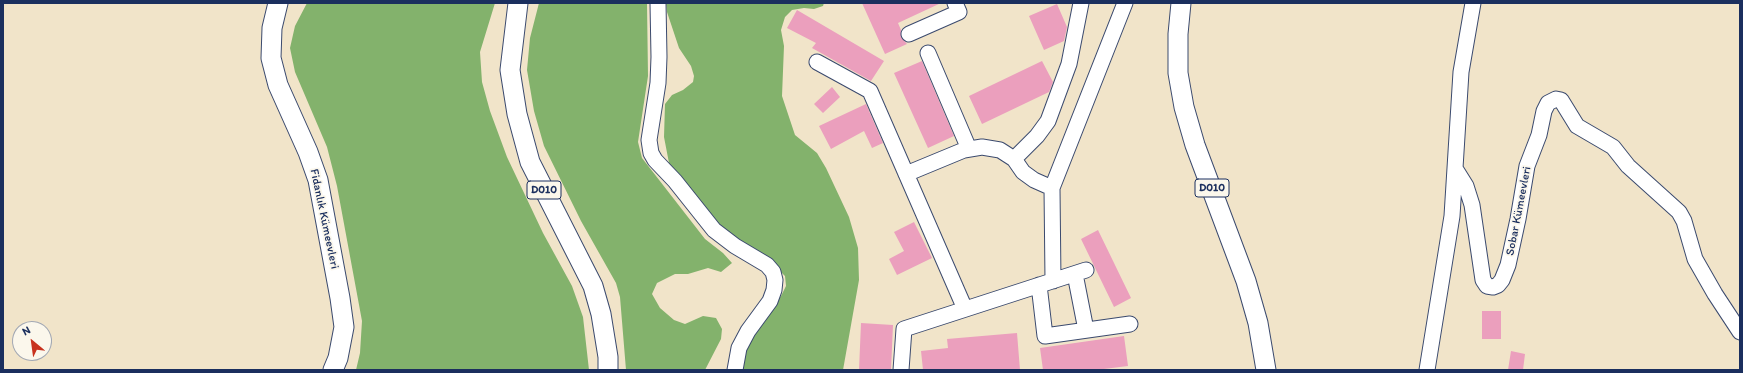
<!DOCTYPE html>
<meta charset="utf-8">
<style>
body{margin:0}
#map{position:relative;width:1743px;height:373px;overflow:hidden;background:#f1e4c9;font-family:Itim,sans-serif}
canvas{display:block}
.frame{position:absolute;inset:0;border:4px solid #1b2f5e;pointer-events:none}
.north{position:absolute;left:12px;top:321px;width:40px;height:40px;box-sizing:border-box;background:#fbf7ec;border:1px solid #a1a7b3;border-radius:50%;rotate:331deg;font-size:11px;font-weight:700;line-height:16px;text-align:center;color:#1b2f5e}
.north::after{content:'';display:block;margin:auto;width:14px;height:18px;background:#c8321e;clip-path:polygon(50% 0,100% 100%,50% 72%,0 100%)}
</style>
<div id="map">
<canvas width="1743" height="373"></canvas>
<div class="frame"></div>
<div class="north">N</div>
</div>
<script>
const ctx = document.querySelector('canvas').getContext('2d');
ctx.lineJoin = 'round';
function fill(path, color) {
  ctx.fillStyle = color;
  ctx.fill(path, 'evenodd');
}
function poly(rows) {
  const path = new Path2D();
  for (const r of rows) {
    path.moveTo(r[0], r[1]);
    for (let i = 2; i < r.length; i += 2) path.lineTo(r[i], r[i + 1]);
  }
  return path;
}
function strokePath(path, color, width, dash) {
  ctx.strokeStyle = color;
  ctx.lineWidth = width;
  ctx.lineCap = dash ? 'butt' : 'round';
  ctx.setLineDash(dash || []);
  ctx.stroke(path);
}
function label(font, color, halo, rows, align = 'center') {
  ctx.font = font + ' Itim,sans-serif';
  ctx.lineWidth = 3.5;
  ctx.setLineDash([]);
  ctx.textBaseline = 'middle';
  ctx.strokeStyle = halo;
  ctx.fillStyle = color;
  for (const [text, x, y, turn = 0] of rows) {
    ctx.save();
    ctx.translate(x, y);
    ctx.rotate((+turn || 0) * Math.PI / 180);
    ctx.textAlign = isNaN(turn) ? turn : align;
    if (halo) ctx.strokeText(text, 0, 0);
    ctx.fillText(text, 0, 0);
    ctx.restore();
  }
}
fill(poly([
 [307,3,495,3,480,52,482,82,490,111,507,157,543,233,572,286,583,317,589,370,356,370,360,353,362,321,337,186,327,147,295,72,290,48,295,26],
 [539,3,647,3,648,76,638,142,642,158,705,239,723,253,732,263,721,272,708,268,688,274,675,274,657,283,652,294,660,308,674,320,685,324,703,316,716,318,722,329,721,339,705,370,626,370,620,297,616,283,581,221,544,146,534,111,527,70,530,38],
 [666,3,824,3,823,6,814,9,804,8,792,10,785,17,781,30,784,46,782,96,795,135,817,153,826,168,849,217,858,248,859,280,843,370,741,370,745,346,781,296,786,286,785,276,775,266,731,236,717,223,669,163,664,137,665,104,672,95,683,90,693,82,694,76,691,66,679,48,667,12]
]), '#83b26c');
fill(poly([
 [862,3,941,3,898,23,901,30,901,37,907,44,885,54],
 [1057,4,1067,27,1064,41,1044,50,1029,16],
 [797,10,884,61,871,81,812,48,816,43,787,28],
 [922,61,954,136,928,148,894,73],
 [1042,61,1053,82,1049,92,982,124,969,96],
 [832,87,840,97,823,113,814,104],
 [866,104,883,143,872,148,864,131,831,149,819,126],
 [914,222,932,258,897,275,889,259,904,251,894,232],
 [1098,230,1131,298,1114,307,1081,239],
 [1482,311,1501,311,1501,339,1482,339],
 [861,323,893,325,891,370,859,370],
 [1017,333,1020,370,923,370,921,351,948,348,947,339],
 [1124,336,1128,366,1096,370,1043,370,1040,348],
 [1511,351,1525,354,1523,370,1508,370]
]), '#eb9fbd');
const minor = poly([
 [658,3,659,57,658,83,649,140,651,153,655,160,675,181,714,230,735,246,767,265,773,272,775,280,774,290,770,301,748,331,739,348,735,370],
 [909,34,959,12,955,3],
 [928,53,969,149],
 [817,62,870,91,965,309],
 [1014,159,1037,136,1048,121,1069,64,1081,3],
 [1456,170,1466,186,1472,205,1483,280,1487,286,1493,287,1498,285,1502,280,1508,265,1518,219,1527,166,1539,135,1544,111,1548,103,1556,99,1561,100,1577,126,1613,147,1628,166,1679,212,1684,221,1695,259,1715,294,1740,332],
 [906,174,964,150,982,147,1000,150,1014,159,1023,172,1034,180,1052,188],
 [1075,274,1086,330],
 [1053,281,1052,188,1125,3],
 [1039,285,1045,336,1130,324],
 [901,370,904,329,1086,270],
 [1427,370,1452,216,1461,72,1473,3]
]);
const major = poly([
 [278,3,272,28,271,58,278,85,308,152,318,180,340,298,344,327,338,358,333,370],
 [518,3,510,70,517,114,530,162,593,286,601,314,608,357,608,370],
 [1181,3,1178,34,1178,73,1184,107,1195,145,1246,281,1258,323,1266,370]
]);
strokePath(minor, '#3b4a6e', 17);
strokePath(major, '#3b4a6e', 21);
strokePath(minor, '#fff', 15);
strokePath(major, '#fff', 19);
for (const [x, y, w] of [
 [1212,188,34],
 [544,190,34]
]) {
  const box = new Path2D();
  box.roundRect(x - w / 2, y - 9, w, 18, 3);
  ctx.fillStyle = '#fbf7ec';
  ctx.fill(box);
  strokePath(box, '#1b2f5e', 1);
}
label('bold 11px', '#1b2f5e', null, [
 ["D010",1212,188],
 ["D010",544,190]
]);
label('12px', '#1b2f5e', '#fbf7ec', [
 ["Sobar Kümeevleri",1519,211,-79],
 ["Fidanlık Kümeevleri",324,219,78]
]);
</script>
